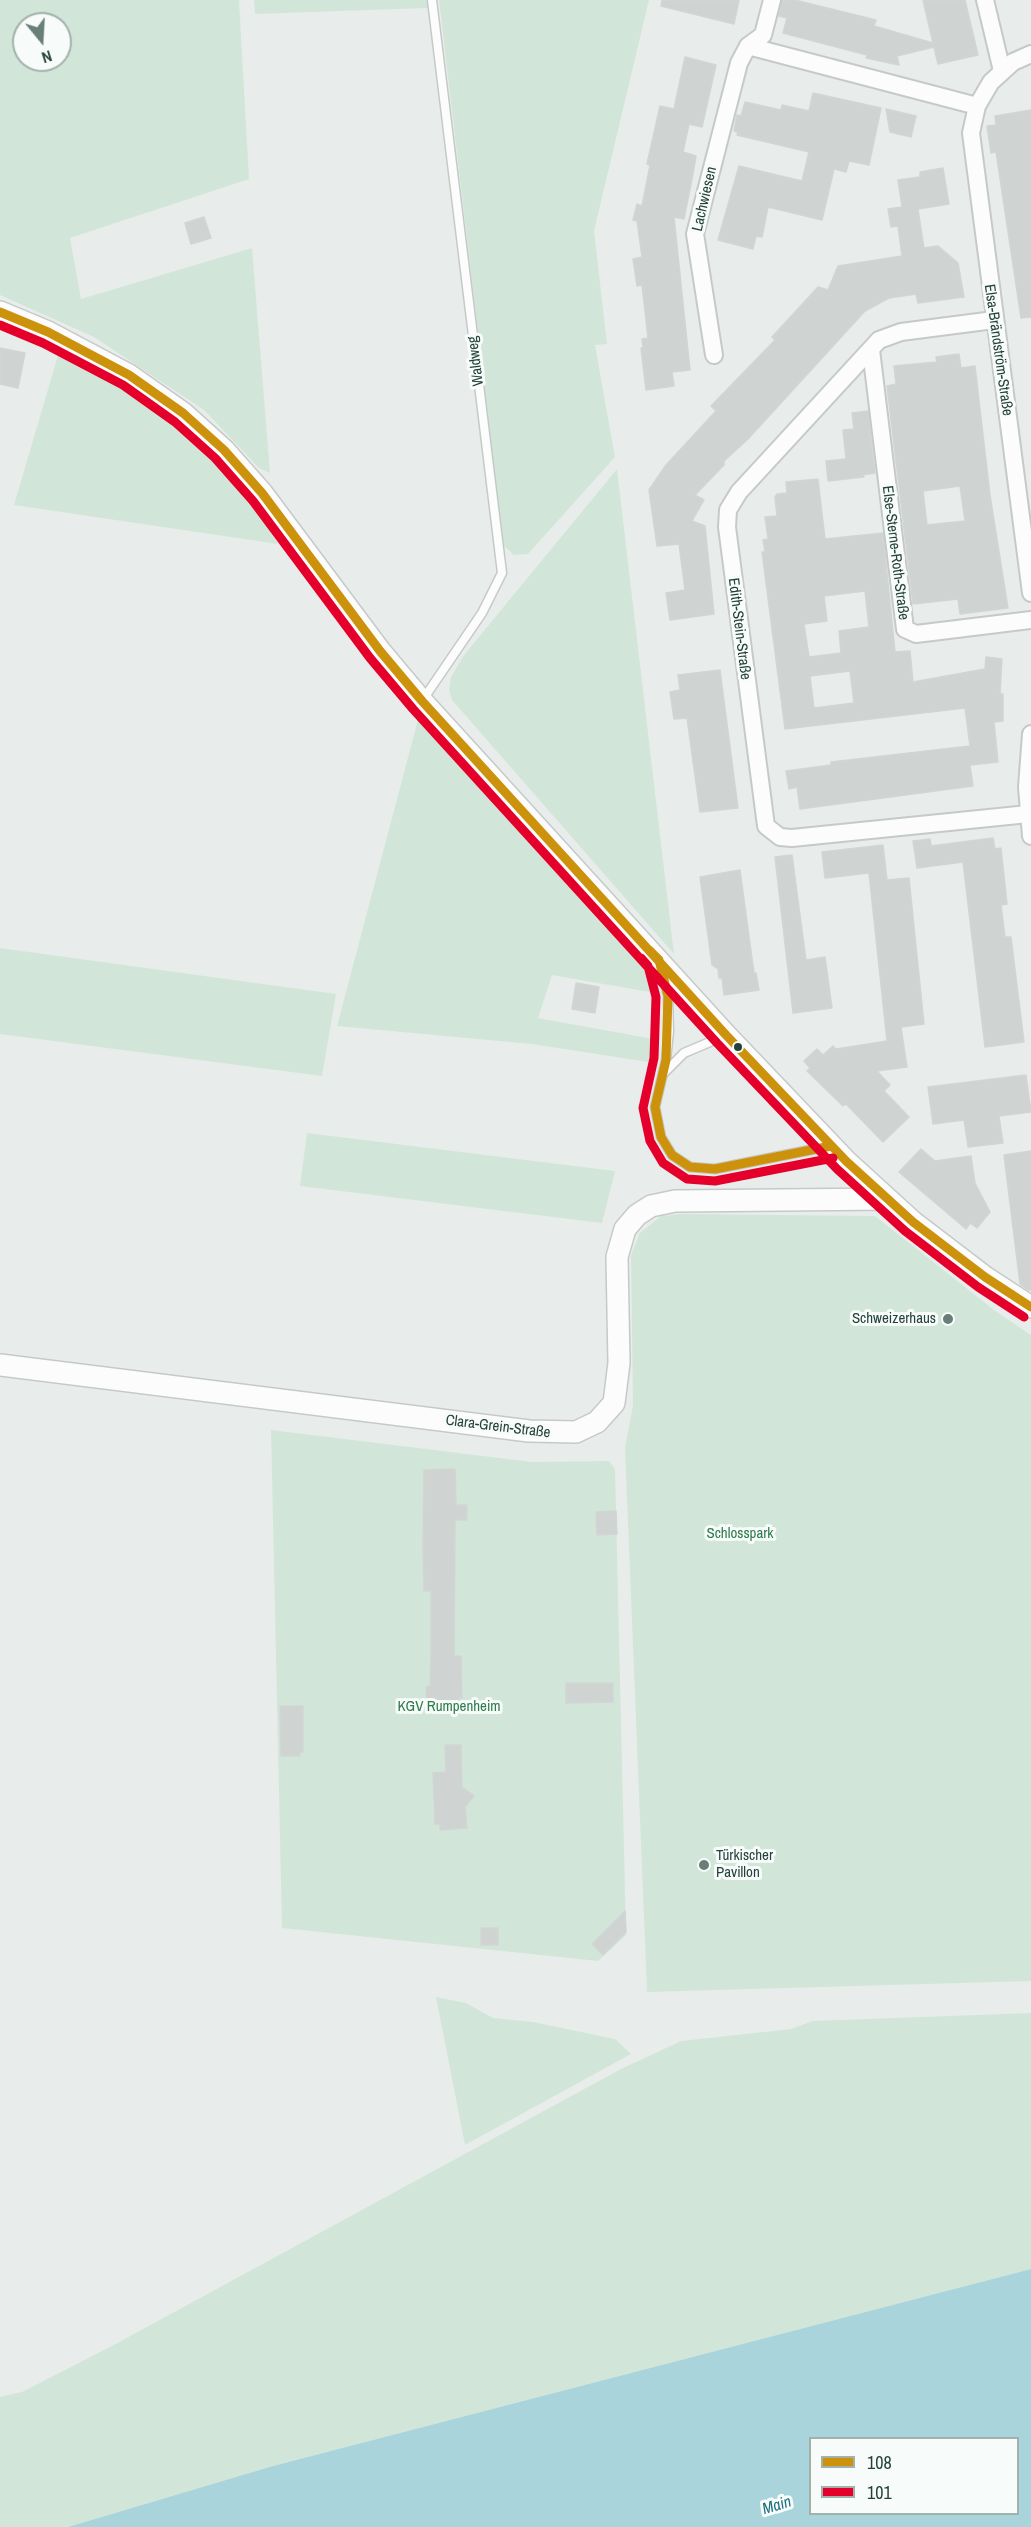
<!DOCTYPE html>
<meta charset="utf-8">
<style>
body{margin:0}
#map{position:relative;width:1031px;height:2527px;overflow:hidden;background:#e8edeb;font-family:"Archivo Narrow",sans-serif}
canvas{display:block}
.legend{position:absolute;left:809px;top:2437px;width:210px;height:78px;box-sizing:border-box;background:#f7fbf9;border:2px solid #a3b1ad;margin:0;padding:8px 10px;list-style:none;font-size:18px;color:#24423a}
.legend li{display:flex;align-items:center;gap:12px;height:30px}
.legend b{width:30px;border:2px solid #a3b1ad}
.north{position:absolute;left:12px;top:12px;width:60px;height:60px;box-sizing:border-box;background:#f7fbf9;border:2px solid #a3b1ad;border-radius:50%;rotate:162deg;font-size:16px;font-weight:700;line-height:24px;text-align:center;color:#24423a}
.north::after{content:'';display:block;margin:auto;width:21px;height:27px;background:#697e78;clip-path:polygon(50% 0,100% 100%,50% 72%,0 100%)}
</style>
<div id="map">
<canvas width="1031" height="2527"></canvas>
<ul class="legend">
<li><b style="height:8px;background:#cd920c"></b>108</li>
<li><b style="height:8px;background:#e4002b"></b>101</li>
</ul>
<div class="north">N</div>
</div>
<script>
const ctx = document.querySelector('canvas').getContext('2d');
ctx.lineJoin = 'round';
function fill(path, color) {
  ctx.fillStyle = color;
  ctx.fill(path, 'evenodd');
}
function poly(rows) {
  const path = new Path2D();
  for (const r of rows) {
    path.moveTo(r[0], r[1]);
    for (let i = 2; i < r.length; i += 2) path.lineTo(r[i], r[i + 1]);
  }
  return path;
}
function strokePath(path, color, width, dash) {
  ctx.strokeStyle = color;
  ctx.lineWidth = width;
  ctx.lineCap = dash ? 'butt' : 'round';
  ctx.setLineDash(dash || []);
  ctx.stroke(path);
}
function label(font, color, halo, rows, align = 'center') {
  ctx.font = font + ' "Archivo Narrow",sans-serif';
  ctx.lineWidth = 6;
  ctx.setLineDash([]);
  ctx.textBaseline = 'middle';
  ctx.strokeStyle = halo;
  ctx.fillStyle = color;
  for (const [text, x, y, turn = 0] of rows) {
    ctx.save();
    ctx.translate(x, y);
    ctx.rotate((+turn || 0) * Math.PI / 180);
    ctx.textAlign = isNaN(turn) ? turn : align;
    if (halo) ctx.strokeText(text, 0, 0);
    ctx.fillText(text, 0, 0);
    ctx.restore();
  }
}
fill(poly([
 [0,0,239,0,249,179,70,238,81,299,252,248,270,473,259,468,204,410,94,337,0,295],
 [24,24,60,24,60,60,24,60],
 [254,0,427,0,428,8,255,14],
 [439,0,649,0,594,231,607,344,595,345,615,457,528,554,514,555,503,545],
 [59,352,124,385,180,425,238,481,278,544,14,505],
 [617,469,674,954,452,700,449,690,451,677,464,655],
 [420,712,649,965,661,994,552,975,538,1018,659,1040,648,1062,532,1044,337,1026],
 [0,948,336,994,322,1076,0,1034],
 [307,1133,615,1171,602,1223,300,1186],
 [681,1214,875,1216,994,1310,1031,1335,1031,1981,647,1992,625,1448,633,1405,631,1255,640,1233,661,1216],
 [271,1430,532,1462,609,1461,615,1469,626,1935,598,1961,282,1928],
 [436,1997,466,2003,493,2018,533,2022,615,2039,631,2054,465,2145],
 [1031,2013,1031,2269,273,2466,68,2527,0,2527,0,2397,22,2392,110,2347,621,2069,681,2041,791,2029,813,2021]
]), '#d1e6d8');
fill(poly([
 [1031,2269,1031,2527,68,2527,273,2466],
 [810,2438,1018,2438,1018,2514,810,2514]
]), '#a9d4db');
const building = poly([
 [662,0,739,0,734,24,661,6,662,0],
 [782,0,795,0,876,20,874,26,933,43,923,0,965,0,978,55,938,64,934,47,897,56,899,65,866,58,867,55,783,33,787,18,779,16,782,0],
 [685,57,716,65,702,127,689,124,683,152,696,156,693,174,684,219,674,217,690,370,672,372,674,386,646,390,641,348,643,348,642,339,648,338,642,285,637,286,633,259,642,257,637,221,633,220,637,204,642,206,650,165,647,164,660,106,674,109,685,57],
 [813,93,881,108,869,165,849,161,846,172,834,169,822,220,768,207,762,237,756,236,753,249,718,240,739,166,802,181,809,152,737,135,738,132,734,131,737,115,741,116,745,102,781,110,782,105,809,111,813,93],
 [886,109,916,116,911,137,890,132,886,109],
 [1031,110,1031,317,1021,318,996,152,991,153,987,126,996,125,995,116,1031,110],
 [943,168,949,204,918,209,923,242,924,248,938,246,958,263,964,297,918,303,916,294,889,298,865,311,748,439,724,461,724,465,695,495,704,500,692,521,705,526,714,614,670,620,666,593,685,590,679,544,657,546,649,490,666,465,716,411,711,406,775,340,772,337,818,287,828,290,838,266,902,256,898,226,891,227,888,209,902,207,898,180,920,177,920,172,943,168],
 [204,217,211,238,191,244,185,223,204,217],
 [0,348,25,353,18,388,0,384,0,348],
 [959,354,961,368,975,366,990,495,1008,608,960,614,958,599,913,604,887,386,896,384,894,366,937,362,936,357,959,354],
 [960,486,965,521,927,525,923,491,960,486],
 [868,411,875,473,863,475,864,477,828,481,826,461,846,459,843,430,854,429,852,413,868,411],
 [818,479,825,539,883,533,895,652,910,651,913,682,985,669,986,657,1002,659,1000,694,1003,694,1003,721,994,722,998,762,970,765,973,786,800,809,797,787,789,789,786,771,831,765,831,762,970,746,965,708,785,729,762,552,765,552,763,540,768,539,765,517,777,516,775,497,777,494,787,493,786,482,818,479],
 [865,591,869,627,839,631,841,653,809,657,804,624,827,621,824,596,865,591],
 [850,671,854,703,814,708,810,676,850,671],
 [720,670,738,808,700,812,687,718,674,719,670,692,680,690,678,675,720,670],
 [993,838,995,849,1001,848,1007,904,1001,905,1005,937,1011,937,1024,1042,985,1047,963,862,917,868,913,841,930,839,931,846,993,838],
 [883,845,887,880,909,878,924,1024,901,1027,907,1067,877,1071,890,1085,884,1091,909,1117,883,1142,846,1104,843,1106,807,1071,810,1068,804,1061,817,1049,823,1055,833,1046,836,1049,887,1041,869,873,825,878,822,852,883,845],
 [792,855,806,960,825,957,832,1008,793,1013,775,857,792,855],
 [740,870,754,973,756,973,759,990,724,995,722,978,719,978,718,969,712,965,700,877,740,870],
 [576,983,599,987,595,1013,572,1009,576,983],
 [1026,1075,1031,1112,999,1116,1003,1143,968,1147,964,1120,933,1124,928,1087,1026,1075],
 [921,1149,935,1161,971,1156,975,1183,990,1212,977,1228,970,1223,966,1229,899,1172,921,1149],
 [1031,1151,1031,1290,1028,1290,1020,1284,1004,1155,1031,1151],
 [455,1469,456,1505,467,1505,467,1520,455,1520,454,1656,461,1656,462,1698,459,1698,459,1707,453,1707,453,1711,435,1712,435,1704,427,1705,426,1687,430,1686,431,1657,431,1591,424,1591,423,1547,424,1470,455,1469],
 [616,1511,617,1534,597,1535,596,1512,616,1511],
 [566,1683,613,1683,613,1702,566,1703,566,1683],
 [280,1706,303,1706,303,1752,300,1752,300,1756,281,1756,280,1706],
 [445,1745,461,1745,462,1787,474,1796,465,1807,467,1828,440,1830,440,1824,435,1824,433,1773,446,1772,445,1745],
 [625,1911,626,1932,603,1955,592,1944,625,1911],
 [481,1928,498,1928,498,1945,481,1945,481,1928]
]);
fill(building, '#cfd4d2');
strokePath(building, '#d1d6d4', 1.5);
const service = poly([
 [422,701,482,613,502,573,432,0],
 [663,975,668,996,669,1031,666,1060,655,1107,661,1137,672,1155,690,1167,715,1169,830,1146],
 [664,1073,684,1053,724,1036]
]);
const minor = poly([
 [985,0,1002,71],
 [748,46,977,106],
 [1031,54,1013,62,991,82,977,106,971,133,1031,593],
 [994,320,901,332,879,340,739,492,728,510,727,527,766,826,780,837,792,838,1028,814],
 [871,350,905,629,916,634,1031,620],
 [714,355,695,234,739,63,748,46,763,35,772,0],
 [1031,734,1027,787,1031,836]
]);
const tertiary = poly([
 [0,312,48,332,129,375,183,413,224,450,262,493,380,651,422,701,726,1035,846,1161,913,1222,985,1277,1031,1307],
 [0,1365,529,1431,576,1432,597,1422,614,1403,619,1363,617,1257,625,1229,637,1215,651,1206,675,1201,887,1199]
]);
strokePath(service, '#c5cac8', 11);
strokePath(minor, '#c5cac8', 20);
strokePath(tertiary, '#c5cac8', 24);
strokePath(service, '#fcfcfc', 8);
strokePath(minor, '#fcfcfc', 16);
strokePath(tertiary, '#fcfcfc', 21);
strokePath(poly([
 [0,312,48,332,129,375,183,413,224,450,262,493,380,651,422,701,726,1035,846,1161,913,1222,985,1277,1031,1307],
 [649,950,659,960,668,996,666,1060,655,1107,661,1137,672,1155,690,1167,715,1169,831,1146]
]), '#cd920c', 9);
strokePath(poly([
 [0,325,43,343,123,385,175,422,215,458,253,501,370,658,413,709,717,1043,837,1169,905,1231,978,1287,1024,1317],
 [641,958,648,966,656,997,654,1058,643,1108,650,1141,663,1163,687,1179,715,1181,833,1158]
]), '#e4002b', 9);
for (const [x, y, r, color] of [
 [738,1047,5,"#24423a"],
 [948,1319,6,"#697e78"],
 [704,1865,6,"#697e78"]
]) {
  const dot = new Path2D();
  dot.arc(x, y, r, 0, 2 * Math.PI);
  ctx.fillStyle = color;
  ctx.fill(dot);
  strokePath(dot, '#f7fbf9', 2);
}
label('15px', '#24423a', '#f7fbf9', [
 ["Lachwiesen",705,199,-77],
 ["Elsa-Brändström-Straße",998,350,82],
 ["Waldweg",476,361,-97],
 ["Else-Sterne-Roth-Straße",895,553,83],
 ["Edith-Stein-Straße",739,629,83],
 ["Clara-Grein-Straße",498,1427,7]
]);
label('15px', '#24423a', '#f7fbf9', [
 ["Schweizerhaus",936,1319],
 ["Türkischer",716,1856,"left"],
 ["Pavillon",716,1873,"left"]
], 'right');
label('15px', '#2d7a4b', '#f7fbf9', [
 ["Schlosspark",740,1534],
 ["KGV Rumpenheim",449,1707]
]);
label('italic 16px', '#1c6f80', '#f7fbf9', [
 ["Main",777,2506,-17]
]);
</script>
